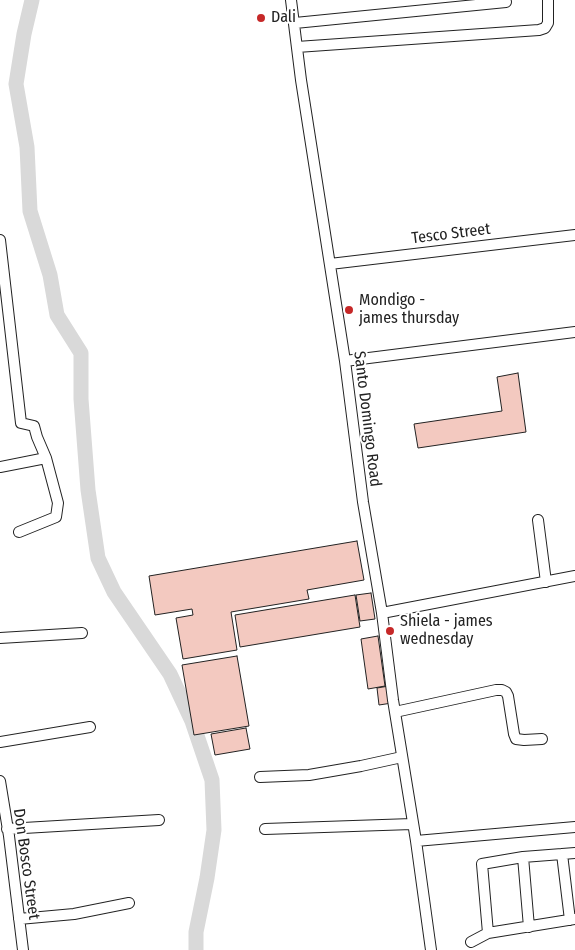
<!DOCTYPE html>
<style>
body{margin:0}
canvas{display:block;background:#fff}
</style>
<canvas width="575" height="950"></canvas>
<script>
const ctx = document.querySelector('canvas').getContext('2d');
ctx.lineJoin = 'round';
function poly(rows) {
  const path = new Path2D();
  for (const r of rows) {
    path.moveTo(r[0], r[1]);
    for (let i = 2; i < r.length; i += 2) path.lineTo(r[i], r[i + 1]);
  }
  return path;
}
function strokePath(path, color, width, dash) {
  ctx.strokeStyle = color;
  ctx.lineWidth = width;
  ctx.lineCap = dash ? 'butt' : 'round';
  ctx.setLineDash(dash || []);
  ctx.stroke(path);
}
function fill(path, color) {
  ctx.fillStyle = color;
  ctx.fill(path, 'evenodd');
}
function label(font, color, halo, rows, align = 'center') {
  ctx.font = font + ' "Fira Sans Condensed",sans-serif';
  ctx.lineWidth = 4;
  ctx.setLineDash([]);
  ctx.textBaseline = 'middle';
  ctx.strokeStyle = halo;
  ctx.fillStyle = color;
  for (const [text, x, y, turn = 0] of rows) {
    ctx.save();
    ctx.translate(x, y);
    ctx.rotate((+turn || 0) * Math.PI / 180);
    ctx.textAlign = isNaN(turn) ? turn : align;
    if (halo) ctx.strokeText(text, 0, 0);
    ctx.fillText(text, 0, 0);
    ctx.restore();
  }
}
strokePath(poly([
 [32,0,24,34,16,84,27,147,30,211,50,275,57,315,81,353,81,399,88,490,98,558,114,592,170,674,192,721,212,780,214,830,207,878,196,932,196,950]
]), '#d9d9d9', 15);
const building = poly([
 [518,373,526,432,418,448,414,424,502,411,497,377,518,373],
 [357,541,364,580,307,590,309,599,231,612,237,650,183,659,176,618,193,615,192,609,155,615,149,576,357,541],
 [371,593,375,619,360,621,356,595,371,593],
 [355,595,360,627,240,647,235,615,355,595],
 [378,636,385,686,368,689,361,639,378,636],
 [237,656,249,726,194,735,182,665,237,656],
 [389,686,392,703,379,705,377,688,389,686],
 [246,728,250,749,215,755,211,734,246,728]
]);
fill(building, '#f3c9c0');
strokePath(building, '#222', 1);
const minor = poly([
 [291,0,301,80,345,361,363,502,382,613,393,700,416,841,431,950],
 [295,23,506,2],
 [297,47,539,30,545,28,548,23,548,0],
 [0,240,21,423,34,426,37,437,46,458,58,503,56,517,19,532],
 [330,264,575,235],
 [345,361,575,332],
 [0,467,46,458],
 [538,520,546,582],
 [382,613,575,576],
 [0,638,82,633],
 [395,712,496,690,502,690,506,692,508,696,514,734,516,739,524,740,542,739],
 [0,742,90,727],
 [260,777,309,775,361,766,402,757],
 [0,781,9,836,23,950],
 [7,829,159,820],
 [265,829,412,824],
 [416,841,575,827],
 [562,854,570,920],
 [523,857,529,927],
 [19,919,74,914,129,903],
 [488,933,482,864,523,857,575,853],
 [471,942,488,933,575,919]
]);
strokePath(minor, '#222', 12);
strokePath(minor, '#fff', 10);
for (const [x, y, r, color] of [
 [261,18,5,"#c62828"],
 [349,310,5,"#c62828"],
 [390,631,5,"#c62828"]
]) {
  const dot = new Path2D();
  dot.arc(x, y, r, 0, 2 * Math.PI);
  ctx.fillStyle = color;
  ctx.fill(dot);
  strokePath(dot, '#fff', 2);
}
label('16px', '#222', '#fff', [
 ["Dali",271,18],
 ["Mondigo -",359,301],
 ["james thursday",359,319],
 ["Shiela - james",400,622],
 ["wednesday",400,640]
], 'left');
label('16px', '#222', '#fff', [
 ["Tesco Street",451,234,-7],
 ["Santo Domingo Road",367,419,83],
 ["Don Bosco Street",26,864,82]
]);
</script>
